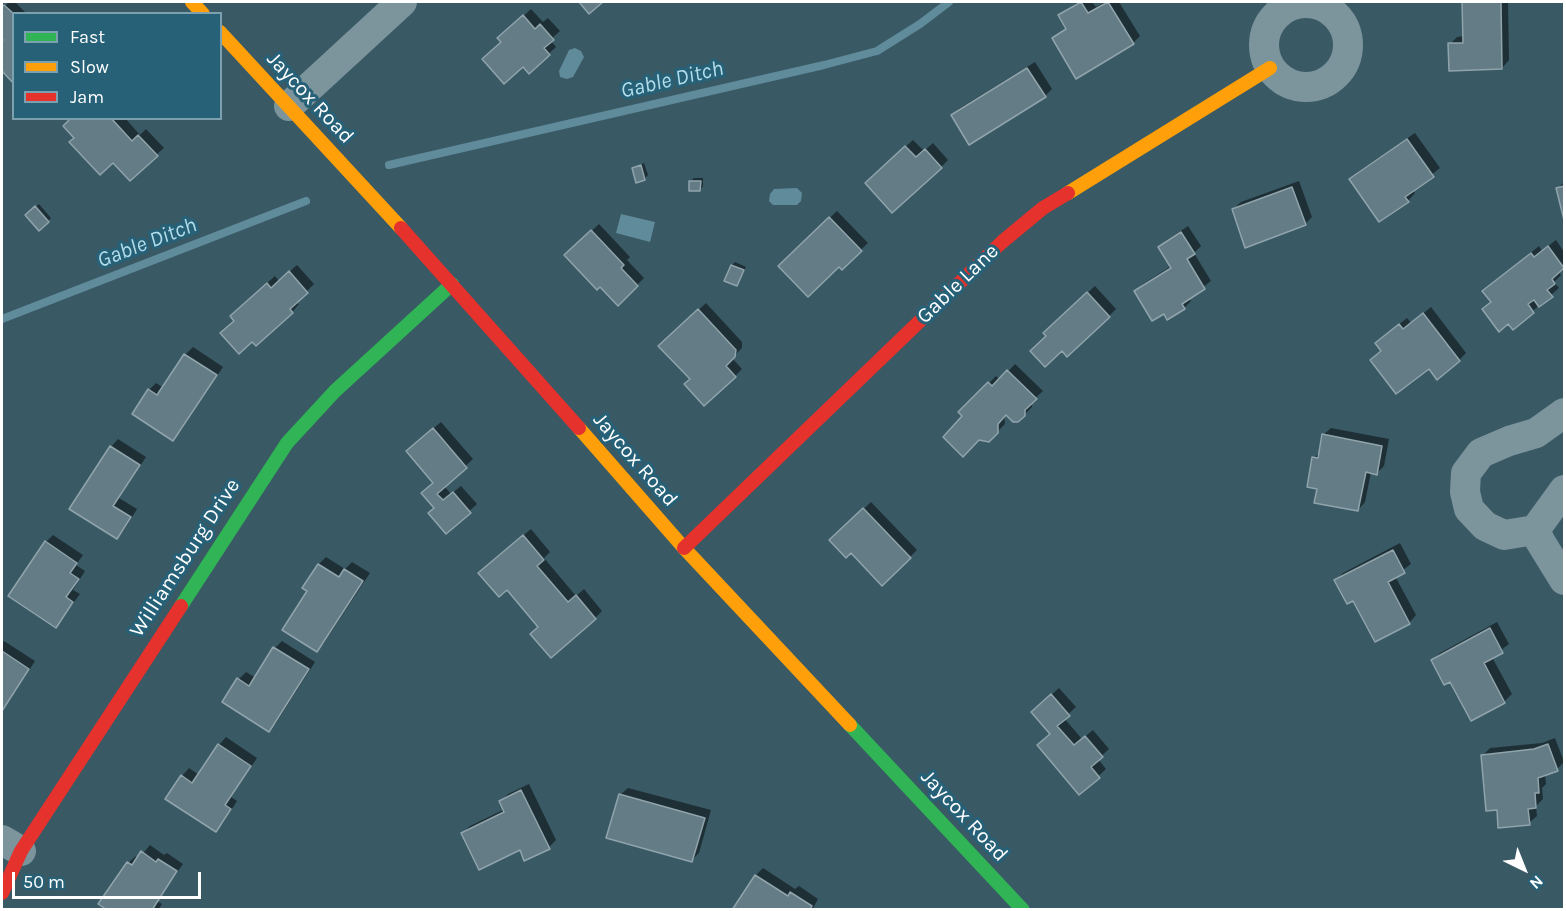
<!DOCTYPE html>
<style>
body{margin:0}
#map{position:relative;width:1566px;height:911px;overflow:hidden;background:#395965;font-family:Karla,sans-serif}
canvas{display:block}
.frame{position:absolute;inset:0;border:3px solid #fff;pointer-events:none}
.legend{position:absolute;left:12px;top:12px;width:210px;height:108px;box-sizing:border-box;background:#266178;border:2px solid #7da0ae;margin:0;padding:8px 10px;list-style:none;font-size:18px;color:#fff}
.legend li{display:flex;align-items:center;gap:12px;height:30px}
.legend b{width:30px;border:2px solid #7da0ae}
.north{position:absolute;left:1494px;top:839px;width:60px;height:60px;-webkit-text-stroke:4px #266178;paint-order:stroke;rotate:137deg;font-size:16px;font-weight:700;line-height:24px;text-align:center;color:#fff}
.north::after{content:'';display:block;margin:auto;width:21px;height:27px;background:#fff;clip-path:polygon(50% 0,100% 100%,50% 72%,0 100%)}
.scale{position:absolute;left:12px;top:872px;width:189px;height:27px;box-sizing:border-box;border:3px solid #fff;border-top:0;padding-left:8px;font-size:18px;line-height:21px;white-space:nowrap;color:#fff;-webkit-text-stroke:4px #266178;paint-order:stroke}
</style>
<div id="map">
<canvas width="1566" height="911"></canvas>
<div class="frame"></div>
<ul class="legend">
<li><b style="height:8px;background:#30b455"></b>Fast</li>
<li><b style="height:8px;background:#ff9f0a"></b>Slow</li>
<li><b style="height:8px;background:#e5322d"></b>Jam</li>
</ul>
<div class="north">N</div>
<div class="scale">50 m</div>
</div>
<script>
const ctx = document.querySelector('canvas').getContext('2d');
ctx.lineJoin = 'round';
function fill(path, color) {
  ctx.fillStyle = color;
  ctx.fill(path, 'evenodd');
}
function poly(rows) {
  const path = new Path2D();
  for (const r of rows) {
    if (r.length === 3) {
      path.moveTo(r[0] + r[2], r[1]);
      path.arc(r[0], r[1], r[2], 0, 2 * Math.PI);
      continue;
    }
    path.moveTo(r[0], r[1]);
    for (let i = 2; i < r.length; i += 2) path.lineTo(r[i], r[i + 1]);
  }
  return path;
}
function strokePath(path, color, width, dash) {
  ctx.strokeStyle = color;
  ctx.lineWidth = width;
  ctx.lineCap = dash ? 'butt' : 'round';
  ctx.setLineDash(dash || []);
  ctx.stroke(path);
}
function label(font, color, halo, rows, align = 'center') {
  ctx.font = font + ' Karla,sans-serif';
  ctx.lineWidth = 6;
  ctx.setLineDash([]);
  ctx.textBaseline = 'middle';
  ctx.strokeStyle = halo;
  ctx.fillStyle = color;
  for (const [text, x, y, turn = 0] of rows) {
    ctx.save();
    ctx.translate(x, y);
    ctx.rotate((+turn || 0) * Math.PI / 180);
    ctx.textAlign = isNaN(turn) ? turn : align;
    if (halo) ctx.strokeText(text, 0, 0);
    ctx.fillText(text, 0, 0);
    ctx.restore();
  }
}
fill(poly([
 [575,48,581,51,584,57,573,77,567,79,560,77,559,71,569,50],
 [797,188,802,193,801,201,797,205,773,205,769,201,770,194,774,189],
 [621,214,655,222,650,242,616,233]
]), '#608b9a');
fill(poly([
 [9,2,15,2,27,14,14,14,14,81,2,69,2,43,5,39,2,36,2,9],
 [1078,2,1092,2,1096,7,1105,2,1119,2,1140,36,1133,43,1053,38,1067,27,1060,15],
 [1463,2,1508,2,1509,60,1502,68,1450,44,1457,37,1464,36],
 [531,9,543,22,548,18,560,31,550,40,556,47,529,72,503,42,507,31],
 [1035,62,1052,89,1045,96,953,115,960,108],
 [73,118,125,118,140,135,146,129,164,148,156,155,114,161,76,138],
 [1415,133,1440,168,1412,190,1415,193,1408,201,1351,179,1358,172],
 [913,140,924,151,933,143,948,160,941,167,874,175],
 [644,163,648,175,644,179,633,168],
 [694,178,703,178,703,186,700,190,691,181],
 [1299,181,1312,217,1305,224,1233,209,1241,202],
 [1564,182,1564,214,1558,188],
 [39,204,51,218,39,229,27,215],
 [837,211,868,243,842,268,839,265,780,266],
 [599,224,630,257,627,260,644,278,618,304,600,285,566,255],
 [1188,226,1201,246,1194,253,1211,281,1189,298,1191,301,1184,308,1165,312,1135,291,1143,284,1171,266,1160,247,1167,240],
 [1556,240,1564,252,1564,267,1559,272,1561,275,1554,282,1559,288,1513,328,1484,291,1539,246,1542,251],
 [735,262,746,267,737,285,732,265],
 [297,265,314,284,296,302,299,304,292,312,236,320,239,308,275,276,279,281],
 [1095,286,1116,309,1109,316,1048,336,1052,325],
 [706,303,742,342,742,348,732,358,742,369,735,376,691,379,668,338],
 [1431,307,1466,353,1459,360,1429,367,1382,350,1384,336,1407,318,1411,323],
 [193,347,223,367,180,432,173,439,149,390,156,383,164,388,185,355],
 [1015,364,1043,391,1032,401,1032,407,1018,421,1006,413,1004,415,1005,424,989,440,960,412,996,376,1000,380],
 [441,422,473,459,444,486,451,494,461,486,477,504,446,532,436,507,435,483,415,444],
 [1331,428,1389,439,1384,466,1377,473,1371,472,1365,502,1358,510,1314,458,1320,452,1323,435],
 [118,439,146,457,119,498,137,509,124,530,116,537,71,508,111,447],
 [871,502,917,550,882,584,851,551,831,540],
 [531,529,550,552,544,558,576,596,584,589,602,611,595,618,540,627,487,566],
 [53,535,83,555,76,565,85,571,73,590,80,594,56,626,46,542],
 [1400,543,1411,564,1395,576,1416,615,1409,623,1354,599,1336,580,1343,573],
 [326,557,345,569,352,562,370,573,324,643,317,651,309,591,304,587,319,564],
 [1497,622,1509,644,1492,657,1512,694,1504,702,1471,719,1450,680,1432,660,1440,653],
 [4,641,35,661,2,712,2,644],
 [282,641,315,662,276,723,269,730,224,702,239,679,246,672,256,678,275,648],
 [1059,688,1076,707,1064,718,1082,739,1093,730,1109,749,1098,759,1106,769,1080,793,1051,734,1040,705],
 [226,737,257,758,231,797,237,801,223,823,215,830,182,776,189,768,199,775,219,745],
 [1555,738,1564,762,1557,769,1545,774,1546,784,1542,788,1543,799,1536,806,1537,816,1529,823,1498,808,1483,755,1490,748,1542,743],
 [529,784,556,840,549,847,520,848,462,833,470,826,505,809,501,801,508,794],
 [628,788,711,810,699,853,692,860,620,795],
 [150,845,164,855,167,853,183,864,157,901,162,904,158,910,110,910,128,863,136,856,139,858],
 [763,868,795,889,799,886,818,899,812,910,734,910,756,875]
]), '#0007');
strokePath(poly([
 [389,165,824,65,877,51,920,24,949,2],
 [2,319,306,201]
]), '#608b9a', 8);
const building = poly([
 [579,2,603,2,589,14,579,2],
 [1081,2,1088,13,1108,2,1134,44,1076,79,1052,38,1066,29,1058,15,1081,2],
 [1462,2,1501,2,1502,69,1449,71,1448,43,1463,43,1462,2],
 [4,5,14,14,14,84,2,71,2,41,3,40,2,38,2,7,4,5],
 [523,15,535,29,540,24,554,40,544,48,550,55,529,74,523,67,504,84,482,59,501,42,497,38,523,15],
 [1027,68,1046,97,969,145,951,115,1027,68],
 [71,118,111,118,132,141,138,135,158,156,130,181,113,163,100,175,69,142,74,138,63,126,71,118],
 [1407,139,1434,177,1405,197,1409,202,1379,222,1349,179,1407,139],
 [905,146,916,157,925,149,942,168,892,213,865,183,905,146],
 [641,165,645,180,636,183,632,168,641,165],
 [689,181,701,181,700,191,689,191,689,181],
 [1564,186,1564,220,1556,188,1564,186],
 [1292,187,1306,225,1245,248,1232,209,1292,187],
 [35,206,49,222,39,231,25,215,35,206],
 [829,217,862,251,842,270,839,267,808,297,778,266,829,217],
 [591,230,624,265,621,268,638,286,618,306,600,287,597,290,564,255,591,230],
 [1181,232,1195,254,1187,259,1205,289,1182,304,1185,309,1167,320,1164,314,1152,321,1134,291,1171,268,1158,247,1181,232],
 [1548,246,1564,268,1552,279,1555,284,1547,290,1553,297,1539,307,1534,300,1528,304,1534,313,1513,330,1508,324,1499,332,1482,309,1491,302,1482,291,1531,253,1534,257,1548,246],
 [731,265,744,270,737,286,724,281,731,265],
 [289,271,308,293,290,309,293,313,256,346,252,342,239,354,220,333,234,321,230,316,267,283,271,288,289,271],
 [1087,292,1110,317,1067,357,1062,351,1045,367,1030,351,1046,336,1043,333,1087,292],
 [698,309,736,350,735,357,726,366,736,377,704,406,684,384,690,379,658,346,698,309],
 [1423,313,1460,361,1437,380,1429,369,1396,394,1370,360,1381,351,1375,343,1399,324,1403,329,1423,313],
 [184,354,217,375,173,441,132,414,148,389,157,395,184,354],
 [1007,370,1037,399,1025,410,1025,416,1018,422,1013,422,1006,415,998,424,998,433,989,442,979,440,963,457,943,437,962,416,958,412,988,382,992,386,1007,370],
 [433,428,467,468,437,494,443,500,453,492,471,513,446,534,428,513,434,508,421,493,433,483,406,451,433,428],
 [1322,434,1382,446,1377,475,1366,472,1358,511,1314,503,1317,489,1307,487,1312,457,1318,458,1322,434],
 [110,446,140,465,113,506,131,517,117,539,69,509,110,446],
 [863,508,911,558,882,586,851,553,846,558,829,540,863,508],
 [523,535,544,560,537,566,568,602,576,595,596,619,551,658,530,634,538,627,507,590,499,597,478,573,523,535],
 [45,541,77,563,70,573,79,579,66,597,73,602,56,628,8,596,45,541],
 [1393,550,1405,573,1388,582,1410,624,1375,642,1353,601,1347,604,1334,580,1393,550],
 [318,564,339,577,344,569,363,581,317,652,282,630,307,591,302,588,318,564],
 [1490,628,1503,653,1484,663,1505,703,1471,721,1450,682,1444,685,1431,660,1490,628],
 [273,647,309,669,269,732,222,702,237,678,249,686,273,647],
 [2,651,29,669,2,711,2,651],
 [1051,694,1070,716,1057,726,1074,745,1085,736,1103,757,1091,767,1100,778,1079,795,1037,745,1050,734,1031,712,1051,694],
 [218,744,251,766,225,805,231,809,216,832,165,799,181,775,192,783,218,744],
 [1548,744,1558,771,1538,778,1539,793,1535,793,1536,808,1528,809,1530,825,1498,828,1497,810,1486,811,1481,755,1534,749,1548,744],
 [521,790,550,849,524,861,520,850,479,870,461,833,504,812,499,801,521,790],
 [619,794,705,818,692,862,606,838,619,794],
 [141,851,156,862,158,859,177,871,152,910,107,910,98,904,127,862,132,865,141,851],
 [755,875,788,896,790,892,812,906,810,910,732,910,755,875]
]);
fill(building, '#647c85');
strokePath(building, '#90a4ac', 1.5);
strokePath(poly([
 [1306,45,42],
 [289,106,402,2],
 [1564,413,1536,433,1509,441,1481,453,1466,473,1465,492,1469,509,1485,526,1504,535,1535,530,1564,490],
 [1535,530,1540,541,1564,580],
 [2,840,21,851]
]), '#7c949c', 30);
strokePath(poly([
 [181,606,287,443,335,391,452,284],
 [850,725,1023,910]
]), '#30b455', 14);
strokePath(poly([
 [192,2,203,14],
 [220,32,401,228],
 [1068,193,1270,68],
 [579,428,684,548,850,725]
]), '#ff9f0a', 14);
strokePath(poly([
 [401,228,579,428],
 [684,548,1002,242,1043,208,1068,193],
 [2,893,21,851,181,606]
]), '#e5322d', 14);
label('21px', '#fff', '#266178', [
 ["Jaycox Road",310,98,47],
 ["Gable Lane",958,284,-44],
 ["Jaycox Road",635,460,49],
 ["Williamsburg Drive",185,558,-57],
 ["Jaycox Road",964,816,47]
]);
label('italic 22px', '#b2ddeb', '#266178', [
 ["Gable Ditch",672,80,-13],
 ["Gable Ditch",147,243,-21]
]);
</script>
